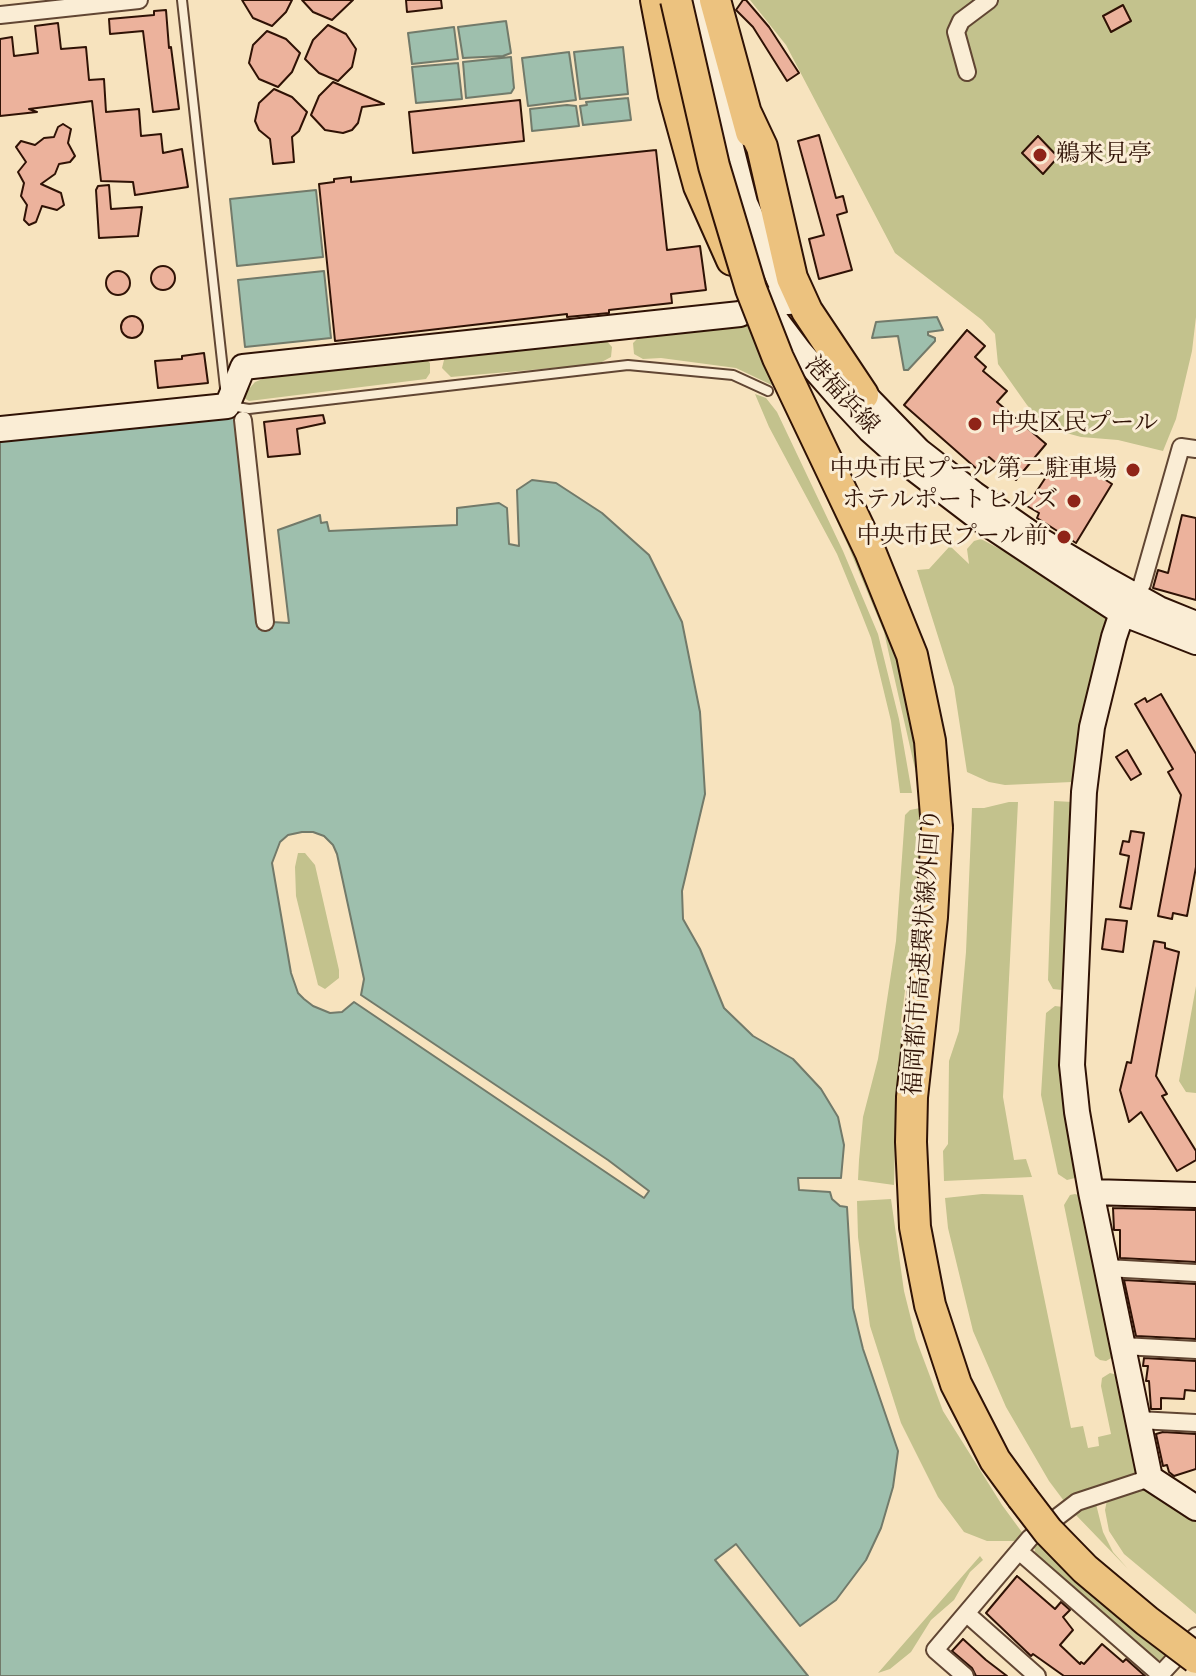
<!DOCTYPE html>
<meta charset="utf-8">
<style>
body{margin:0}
canvas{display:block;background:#f7e3be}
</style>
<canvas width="1196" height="1676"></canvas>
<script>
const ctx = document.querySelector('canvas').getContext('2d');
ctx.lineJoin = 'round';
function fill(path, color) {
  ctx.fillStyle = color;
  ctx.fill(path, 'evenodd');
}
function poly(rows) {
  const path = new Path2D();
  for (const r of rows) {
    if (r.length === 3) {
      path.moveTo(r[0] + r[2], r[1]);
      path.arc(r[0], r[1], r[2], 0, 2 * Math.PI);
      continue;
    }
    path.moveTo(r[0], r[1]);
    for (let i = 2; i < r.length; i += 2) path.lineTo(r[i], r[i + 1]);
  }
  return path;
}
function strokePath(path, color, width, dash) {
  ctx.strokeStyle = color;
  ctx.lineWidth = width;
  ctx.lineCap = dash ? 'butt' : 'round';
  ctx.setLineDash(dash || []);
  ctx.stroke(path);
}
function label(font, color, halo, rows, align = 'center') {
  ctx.font = font + ' Cardo,"Noto Serif JP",serif';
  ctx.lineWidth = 6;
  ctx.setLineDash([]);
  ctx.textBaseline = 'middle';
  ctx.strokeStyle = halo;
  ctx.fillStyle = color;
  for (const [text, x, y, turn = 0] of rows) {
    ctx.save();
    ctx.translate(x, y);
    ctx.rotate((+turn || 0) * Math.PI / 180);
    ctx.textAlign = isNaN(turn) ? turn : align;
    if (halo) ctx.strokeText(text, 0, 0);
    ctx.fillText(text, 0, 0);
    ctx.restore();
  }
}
fill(poly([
 [750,0,1196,0,1196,317,1192,351,1176,419,1163,451,1118,440,1081,437,1048,428,1027,405,998,364,995,334,982,320,895,253,786,45],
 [750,322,780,389,736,368,661,358,643,359,634,354,633,343,639,337],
 [604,338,612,347,611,357,598,364,451,377,442,368,445,356],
 [425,358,430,363,430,373,426,379,249,401,242,397,255,382,273,375],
 [755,394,766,398,777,412,843,551,878,634,899,719,912,793,900,793,891,721,871,638,860,610,837,554,769,427],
 [783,398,875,582,914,714,920,791,884,632,849,548,781,399],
 [981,539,1034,567,1105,612,1111,622,1080,776,1072,782,1005,785,989,782,967,772,954,687,917,570,929,569,950,546,969,564,967,549,974,541],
 [1054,801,1073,802,1068,985,1062,990,1053,989,1048,980],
 [1009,802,1018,802,1003,1097,1014,1160,1026,1159,1032,1177,944,1181,943,1151,948,1144,949,1061,959,1031,966,952,972,808,984,808],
 [925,807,919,922,910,953,901,1021,904,1043,896,1099,894,1185,858,1180,859,1160,863,1117,878,1059,896,941,905,815,910,810],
 [298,853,305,853,315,865,339,970,339,978,325,989,318,985,296,896,295,867],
 [1196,986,1196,1093,1186,1092,1179,1081],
 [1055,1006,1063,1007,1079,1172,1075,1178,1067,1180,1058,1174,1041,1095,1046,1013],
 [982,1194,1023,1195,1071,1428,1083,1426,1088,1448,1099,1446,1098,1437,1111,1434,1101,1386,1102,1378,1110,1373,1121,1376,1138,1470,1132,1476,1089,1490,1064,1501,1049,1481,1006,1407,973,1331,948,1228,945,1198],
 [1075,1194,1081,1196,1115,1356,1106,1361,1100,1360,1095,1356,1064,1205,1070,1195],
 [891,1199,904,1291,916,1339,943,1411,1002,1505,1024,1535,1020,1541,987,1541,964,1532,938,1497,901,1423,870,1326,858,1237,857,1201],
 [1147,1489,1196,1518,1196,1614,1124,1554,1109,1531,1105,1510,1107,1500],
 [1096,1504,1103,1532,1113,1552,1128,1569,1074,1513],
 [1038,1542,1101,1603,1171,1655,1165,1660,1153,1660,1037,1559,1034,1547],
 [980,1556,983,1560,970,1572,954,1600,931,1620,911,1652,890,1669,878,1673]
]), '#c3c28d');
const water = poly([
 [506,21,511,53,503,56,463,58,458,27,506,21],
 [454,27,458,59,412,64,408,33,454,27],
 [623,47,628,94,580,99,574,52,623,47],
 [569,52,576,100,528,106,522,58,569,52],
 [511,57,514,88,511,93,466,98,463,62,511,57],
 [458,63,462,99,416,103,412,67,458,63],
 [628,98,631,120,583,125,580,106,587,105,586,102,628,98],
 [567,105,576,106,579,126,532,131,530,109,567,105],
 [316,190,323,257,237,266,230,199,316,190],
 [324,271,331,338,245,347,238,280,324,271],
 [937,317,943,330,928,332,928,335,935,338,935,341,908,370,904,370,898,336,872,338,876,322,937,317],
 [237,415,259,629,272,628,272,622,289,623,278,530,320,515,321,523,327,522,329,531,457,525,457,508,499,503,507,508,509,544,519,546,517,490,532,480,556,483,602,513,649,555,682,622,700,712,705,794,682,891,683,919,700,949,724,1008,753,1036,793,1059,821,1089,838,1117,844,1145,841,1178,798,1178,799,1190,830,1192,832,1199,840,1206,847,1207,853,1308,863,1349,898,1451,893,1487,881,1528,866,1560,836,1600,800,1626,736,1544,715,1560,808,1676,0,1676,0,440,237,415],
 [302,832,313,832,324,836,333,845,337,854,364,979,361,995,608,1160,649,1191,644,1198,354,1002,342,1012,330,1013,313,1006,304,999,298,993,291,973,272,863,280,842,288,835,302,832]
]);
fill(water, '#9ebfad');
strokePath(water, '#727a6a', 2);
const building = poly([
 [242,0,292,0,286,12,272,26,253,18,242,0],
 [302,0,353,0,332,20,313,12,302,0],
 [406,0,441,0,442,8,407,12,406,0],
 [743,0,746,0,769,27,799,73,787,81,753,27,736,10,743,0],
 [1123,5,1131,21,1111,32,1103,16,1123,5],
 [166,10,169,48,171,47,179,109,153,112,143,31,110,34,109,19,154,15,154,11,166,10],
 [58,23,61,49,86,47,89,80,104,79,106,112,139,109,141,136,161,134,163,153,182,149,188,187,135,195,133,182,101,181,92,101,29,109,37,112,0,116,0,39,12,37,14,56,38,53,35,26,58,23],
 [328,25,346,34,356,49,352,67,338,81,319,73,305,59,313,40,328,25],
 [267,31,286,39,300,53,292,72,278,87,259,79,249,63,253,45,267,31],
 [333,82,384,104,362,107,358,123,352,130,343,133,325,130,311,115,319,96,333,82],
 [274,89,292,97,307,112,299,131,292,137,294,162,273,164,270,139,259,130,255,121,259,103,274,89],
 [520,100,524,141,413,153,409,112,520,100],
 [63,124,71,129,68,143,75,156,70,162,59,164,55,174,41,184,61,193,64,205,57,210,42,206,36,222,29,225,24,220,27,205,21,196,24,183,18,172,26,162,16,147,21,141,35,145,44,138,54,137,58,127,63,124],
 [819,135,836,198,843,196,847,212,837,215,852,270,819,279,809,239,824,235,798,141,819,135],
 [1038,136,1058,157,1043,174,1022,153,1038,136],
 [656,150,667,250,700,246,706,290,671,294,672,303,609,310,609,313,567,317,567,314,335,341,319,184,334,182,334,179,351,177,351,182,656,150],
 [109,185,111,209,142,207,138,236,99,238,96,190,98,186,109,185],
 [163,278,12],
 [118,283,12],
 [132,327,11],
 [967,330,985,346,975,357,986,367,983,371,1007,391,997,402,1046,444,1016,480,989,457,978,470,904,405,967,330],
 [204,353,208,383,158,388,155,361,182,359,182,356,204,353],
 [323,415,325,423,297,429,300,454,268,457,264,422,323,415],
 [1059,457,1070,464,1073,459,1112,484,1076,543,1037,518,1039,513,1027,506,1059,457],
 [1182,515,1196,518,1196,600,1153,588,1158,570,1168,573,1182,515],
 [1161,694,1196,754,1196,867,1187,916,1173,913,1172,919,1158,916,1181,795,1168,772,1173,769,1135,704,1145,698,1147,702,1161,694],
 [1127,750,1141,774,1131,780,1116,757,1127,750],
 [1131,831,1144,833,1131,909,1120,907,1129,856,1120,854,1123,841,1129,842,1131,831],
 [1106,919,1127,921,1123,952,1102,949,1106,919],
 [1154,941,1165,943,1165,948,1179,952,1156,1076,1167,1094,1162,1096,1196,1151,1196,1160,1177,1171,1141,1112,1129,1122,1120,1090,1127,1062,1131,1063,1154,941],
 [1113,1208,1196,1210,1196,1262,1120,1258,1120,1230,1114,1230,1113,1208],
 [1124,1280,1196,1284,1196,1339,1136,1336,1124,1280],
 [1144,1358,1196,1361,1196,1391,1185,1390,1184,1399,1161,1398,1161,1409,1151,1409,1149,1381,1146,1381,1148,1366,1143,1366,1144,1358],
 [1163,1432,1196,1434,1196,1469,1174,1476,1169,1472,1167,1465,1163,1466,1156,1434,1163,1432],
 [1017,1576,1055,1609,1061,1602,1070,1610,1063,1617,1073,1630,1060,1645,1080,1664,1081,1662,1084,1664,1102,1644,1123,1662,1126,1659,1145,1676,1064,1676,1033,1654,1031,1656,986,1613,1017,1576],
 [963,1639,986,1660,1007,1676,976,1676,972,1668,952,1651,963,1639]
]);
fill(building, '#ecb29c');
strokePath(building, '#2f1205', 2);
const lane = poly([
 [182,0,225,388],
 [231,406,249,409,628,365,733,375,768,391]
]);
const street = poly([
 [0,15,139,0],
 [967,72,956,32,961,21,989,0],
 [243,420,265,622],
 [1135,595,1142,584,1181,447,1196,449],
 [1107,1268,1196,1273],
 [1123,1346,1196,1350],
 [1138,1420,1196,1423],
 [1020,1552,1162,1676],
 [967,1614,1037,1676],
 [965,1676,935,1650,1030,1538,1077,1502,1150,1478],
 [1159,1676,1196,1636]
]);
const secondary = poly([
 [694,0,745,203,789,302],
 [763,303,800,352,842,400,870,430,908,464,980,519,1093,594,1122,613,1196,642],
 [851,381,919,451,974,494,1040,540,1107,580,1159,609,1196,624],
 [0,429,227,406,243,367,740,314,772,299],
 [1135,595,1122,613,1114,637,1092,727,1084,792,1072,1065,1077,1112,1091,1192,1150,1478,1196,1508],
 [1091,1192,1196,1195]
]);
const highway = poly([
 [656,0,674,95,699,186,732,260],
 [715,0,751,132],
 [746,113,762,147,792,278,807,311,863,395],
 [937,828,932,917,912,1097,911,1142,915,1227,930,1305,956,1384,995,1460,1022,1497]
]);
strokePath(lane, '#614633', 12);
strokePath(street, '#614633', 20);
strokePath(secondary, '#2f1205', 28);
strokePath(highway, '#2f1205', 34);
strokePath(lane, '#faedd5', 8);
strokePath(street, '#faedd5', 16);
strokePath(secondary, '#faedd5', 24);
strokePath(highway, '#ecc27f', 30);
const highwayBridge = poly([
 [676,0,714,166,751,289,778,358,870,551,912,655,930,741,937,828],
 [1022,1497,1048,1531,1085,1569,1147,1621,1196,1658]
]);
strokePath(highwayBridge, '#2f1205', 34, []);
strokePath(highwayBridge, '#ecc27f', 30);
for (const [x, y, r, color] of [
 [1040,155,8,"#8f2418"],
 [975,424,8,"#8f2418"],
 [1133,470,8,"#8f2418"],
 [1074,501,8,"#8f2418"],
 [1064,537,8,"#8f2418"]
]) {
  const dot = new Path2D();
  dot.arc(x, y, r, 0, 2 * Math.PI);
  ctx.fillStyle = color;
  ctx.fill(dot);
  strokePath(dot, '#faedd5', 3);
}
label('24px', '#2f1205', '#faedd5', [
 ["鵜来見亭",1056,155,"left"],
 ["中央区民プール",991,424,"left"],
 ["中央市民プール第二駐車場",1117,470],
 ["ホテルポートヒルズ",1058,501],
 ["中央市民プール前",1048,537]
], 'right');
label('24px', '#2f1205', '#faedd5', [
 ["港福浜線",841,396,47],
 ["福岡都市高速環状線外回り",924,952,-86]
]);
</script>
